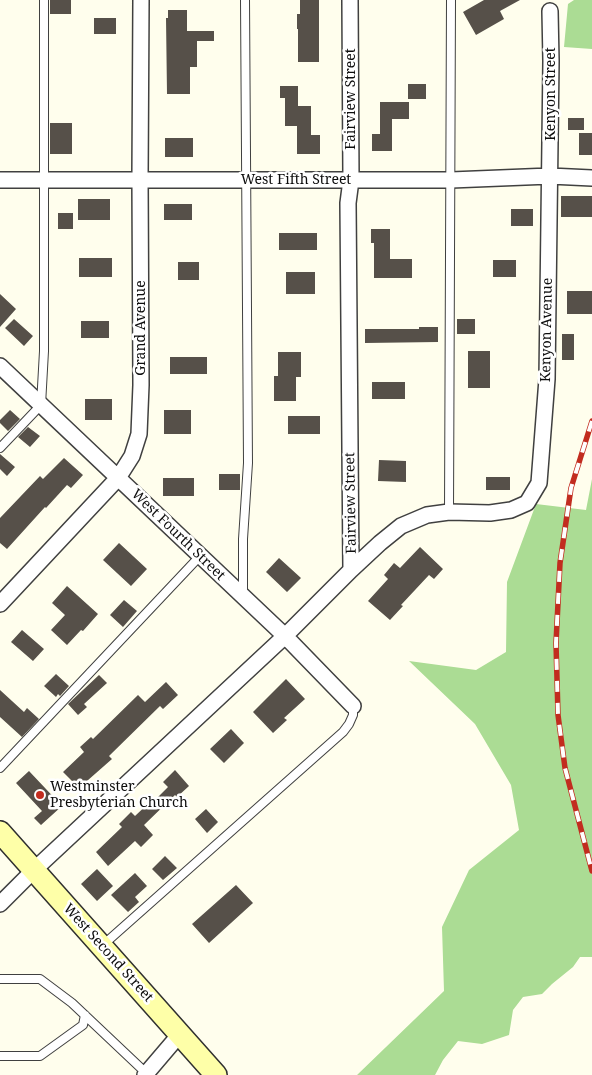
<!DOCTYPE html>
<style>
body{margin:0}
canvas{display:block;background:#fffeed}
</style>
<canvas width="592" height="1075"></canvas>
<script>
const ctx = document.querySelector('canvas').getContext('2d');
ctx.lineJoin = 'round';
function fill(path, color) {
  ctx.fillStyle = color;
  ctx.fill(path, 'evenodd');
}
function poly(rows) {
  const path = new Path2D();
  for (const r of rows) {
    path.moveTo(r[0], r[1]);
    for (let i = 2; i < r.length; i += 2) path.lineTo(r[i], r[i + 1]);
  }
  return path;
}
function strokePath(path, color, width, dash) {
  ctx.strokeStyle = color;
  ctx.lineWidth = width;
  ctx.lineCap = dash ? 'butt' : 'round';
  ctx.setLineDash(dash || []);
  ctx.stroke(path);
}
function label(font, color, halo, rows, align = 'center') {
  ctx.font = font + ' "Noto Serif",serif';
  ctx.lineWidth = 5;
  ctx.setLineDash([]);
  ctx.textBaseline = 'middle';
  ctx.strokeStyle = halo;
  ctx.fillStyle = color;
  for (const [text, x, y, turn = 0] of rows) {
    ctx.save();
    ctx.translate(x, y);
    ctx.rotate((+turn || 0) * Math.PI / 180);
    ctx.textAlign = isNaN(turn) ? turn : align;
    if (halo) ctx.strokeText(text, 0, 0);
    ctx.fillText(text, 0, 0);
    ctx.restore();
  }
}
fill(poly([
 [574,0,592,0,592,49,564,47,568,4],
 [592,479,592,957,580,957,573,967,552,984,542,994,523,997,513,1010,509,1035,482,1044,458,1041,443,1060,435,1075,357,1075,444,991,442,927,469,870,519,830,511,785,475,724,409,661,476,670,506,652,507,582,536,504,586,510]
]), '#abdc94');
fill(poly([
 [50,0,71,0,71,14,50,14],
 [300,0,319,0,319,62,298,62,298,29,297,29,297,14,300,14],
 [484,0,520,0,500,11,504,19,476,35,463,12],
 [168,10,187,10,187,31,214,31,214,41,197,41,197,67,190,67,190,94,167,94,166,18,168,18],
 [94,18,116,18,116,34,94,34],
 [408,84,426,84,426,99,408,99],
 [280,86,298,86,298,106,311,106,311,135,320,135,320,154,297,154,297,126,285,126,285,98,280,98],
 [380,102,409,102,409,119,392,119,392,151,372,151,372,134,380,134],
 [568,118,584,118,584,130,568,130],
 [50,123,72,123,72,154,50,154],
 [579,133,592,133,592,155,579,155],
 [165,138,193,138,193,157,165,157],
 [561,196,592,196,592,217,561,217],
 [78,199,110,199,110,220,78,220],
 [164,204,192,204,192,220,164,220],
 [511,209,533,209,533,226,511,226],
 [58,213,73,213,73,229,58,229],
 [371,229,390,229,390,259,412,259,412,278,374,278,374,243,371,243],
 [279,233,317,233,317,250,279,250],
 [79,258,112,258,112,277,79,277],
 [493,260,516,260,516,277,493,277],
 [178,262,199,262,199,280,178,280],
 [286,272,315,272,315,294,286,294],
 [567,291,592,291,592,314,567,314],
 [0,294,16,309,0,327],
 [14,319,33,336,24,346,5,328],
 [457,319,475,319,475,334,457,334],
 [81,321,109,321,109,338,81,338],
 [419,327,438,327,438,342,365,343,365,329,419,329],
 [562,334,574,334,574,360,562,360],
 [468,351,490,351,490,388,468,388],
 [278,352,301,352,301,377,296,377,296,401,274,401,274,376,278,376],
 [170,357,207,357,207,374,170,374],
 [372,382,405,382,405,399,372,399],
 [85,399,112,399,112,420,85,420],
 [10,410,20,419,8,431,0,423,0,420],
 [164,410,191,410,191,434,164,434],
 [288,416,320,416,320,434,288,434],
 [28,427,40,436,30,447,18,437],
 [0,454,15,467,7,476,0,469],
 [64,458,83,475,71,488,67,485,46,508,45,507,7,549,0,543,0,518,40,476,43,479],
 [379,460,406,461,406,482,378,481],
 [219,474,240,474,240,490,219,490],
 [486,477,510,477,510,490,486,490],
 [163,478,194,478,194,496,163,496],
 [119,543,147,569,131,586,103,560],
 [420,547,443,569,434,579,429,575,401,605,403,606,390,620,368,601,388,579,384,575,394,563,400,568],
 [279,558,301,578,287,592,266,572],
 [67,586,98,614,83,631,81,630,67,645,51,630,65,615,52,603],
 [124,600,137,611,123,627,110,615],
 [22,630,44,649,33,661,11,642],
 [56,674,69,686,60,696,58,694,56,697,44,686],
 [99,675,107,683,84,704,87,707,78,715,68,704],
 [286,679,305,699,284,718,287,720,273,733,253,712],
 [166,682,178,695,163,709,160,706,109,756,112,759,79,788,63,772,84,752,80,747,91,737,93,739,138,695,145,702],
 [0,690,24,712,27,708,39,719,22,737,0,717],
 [231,729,244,743,224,763,210,749],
 [175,770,189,786,177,797,175,795,144,825,153,835,141,847,135,841,108,866,96,852,122,827,119,824,131,812,135,816,152,800,154,801,168,787,163,782],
 [29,771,62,806,41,825,34,818,42,811,16,783],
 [206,809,218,822,207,833,195,819],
 [165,856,177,868,163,880,152,869],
 [97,869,113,886,97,901,81,884],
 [135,873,147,886,135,897,139,902,128,912,111,895],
 [236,885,253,903,209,943,192,924]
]), '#565049');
const service = poly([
 [0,448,41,405,44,351,44,0],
 [449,512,451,0],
 [243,595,243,539,248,463,245,0],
 [0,768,200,556],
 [103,945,343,732,349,724,353,715,353,706],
 [0,979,40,979,72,1003,146,1073],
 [0,1056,40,1056,83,1025,85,1015]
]);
const minor = poly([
 [0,180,451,180,550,176,592,178],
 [0,366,285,636,353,706],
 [351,570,380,543,401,526,427,515,449,512,490,513,511,510,527,503,539,483,547,379,551,61,550,11],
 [0,604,118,478,132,456,139,434,141,385,140,179,141,0],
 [0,904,34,870,285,636,351,570,348,203,351,180,350,0],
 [145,1075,180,1034]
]);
const secondary = poly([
 [0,832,216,1075]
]);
strokePath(service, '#404040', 10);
strokePath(minor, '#404040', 18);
strokePath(secondary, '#2f2f2f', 24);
strokePath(service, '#fff', 8);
strokePath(minor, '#fff', 15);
strokePath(secondary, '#feffa8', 21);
const rail = poly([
 [592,421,571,488,560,563,556,643,558,715,565,768,592,871]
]);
strokePath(rail, '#c22c1f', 5.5);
strokePath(rail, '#fff', 4, [11]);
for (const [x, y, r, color] of [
 [40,795,5,"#c22c1f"]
]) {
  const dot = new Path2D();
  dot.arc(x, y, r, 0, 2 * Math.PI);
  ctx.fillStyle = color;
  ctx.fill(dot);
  strokePath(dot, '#fff', 2);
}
label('14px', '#0d0d0d', '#fff', [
 ["Kenyon Street",551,94,-90],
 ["Fairview Street",351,99,-90],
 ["West Fifth Street",296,180],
 ["Grand Avenue",141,328,-90],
 ["Kenyon Avenue",547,330,-89],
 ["Fairview Street",351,503,-91],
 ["West Fourth Street",178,535,44],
 ["West Second Street",108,953,48]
]);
label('14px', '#0d0d0d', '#fff', [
 ["Westminster",50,787],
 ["Presbyterian Church",50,803]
], 'left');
</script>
